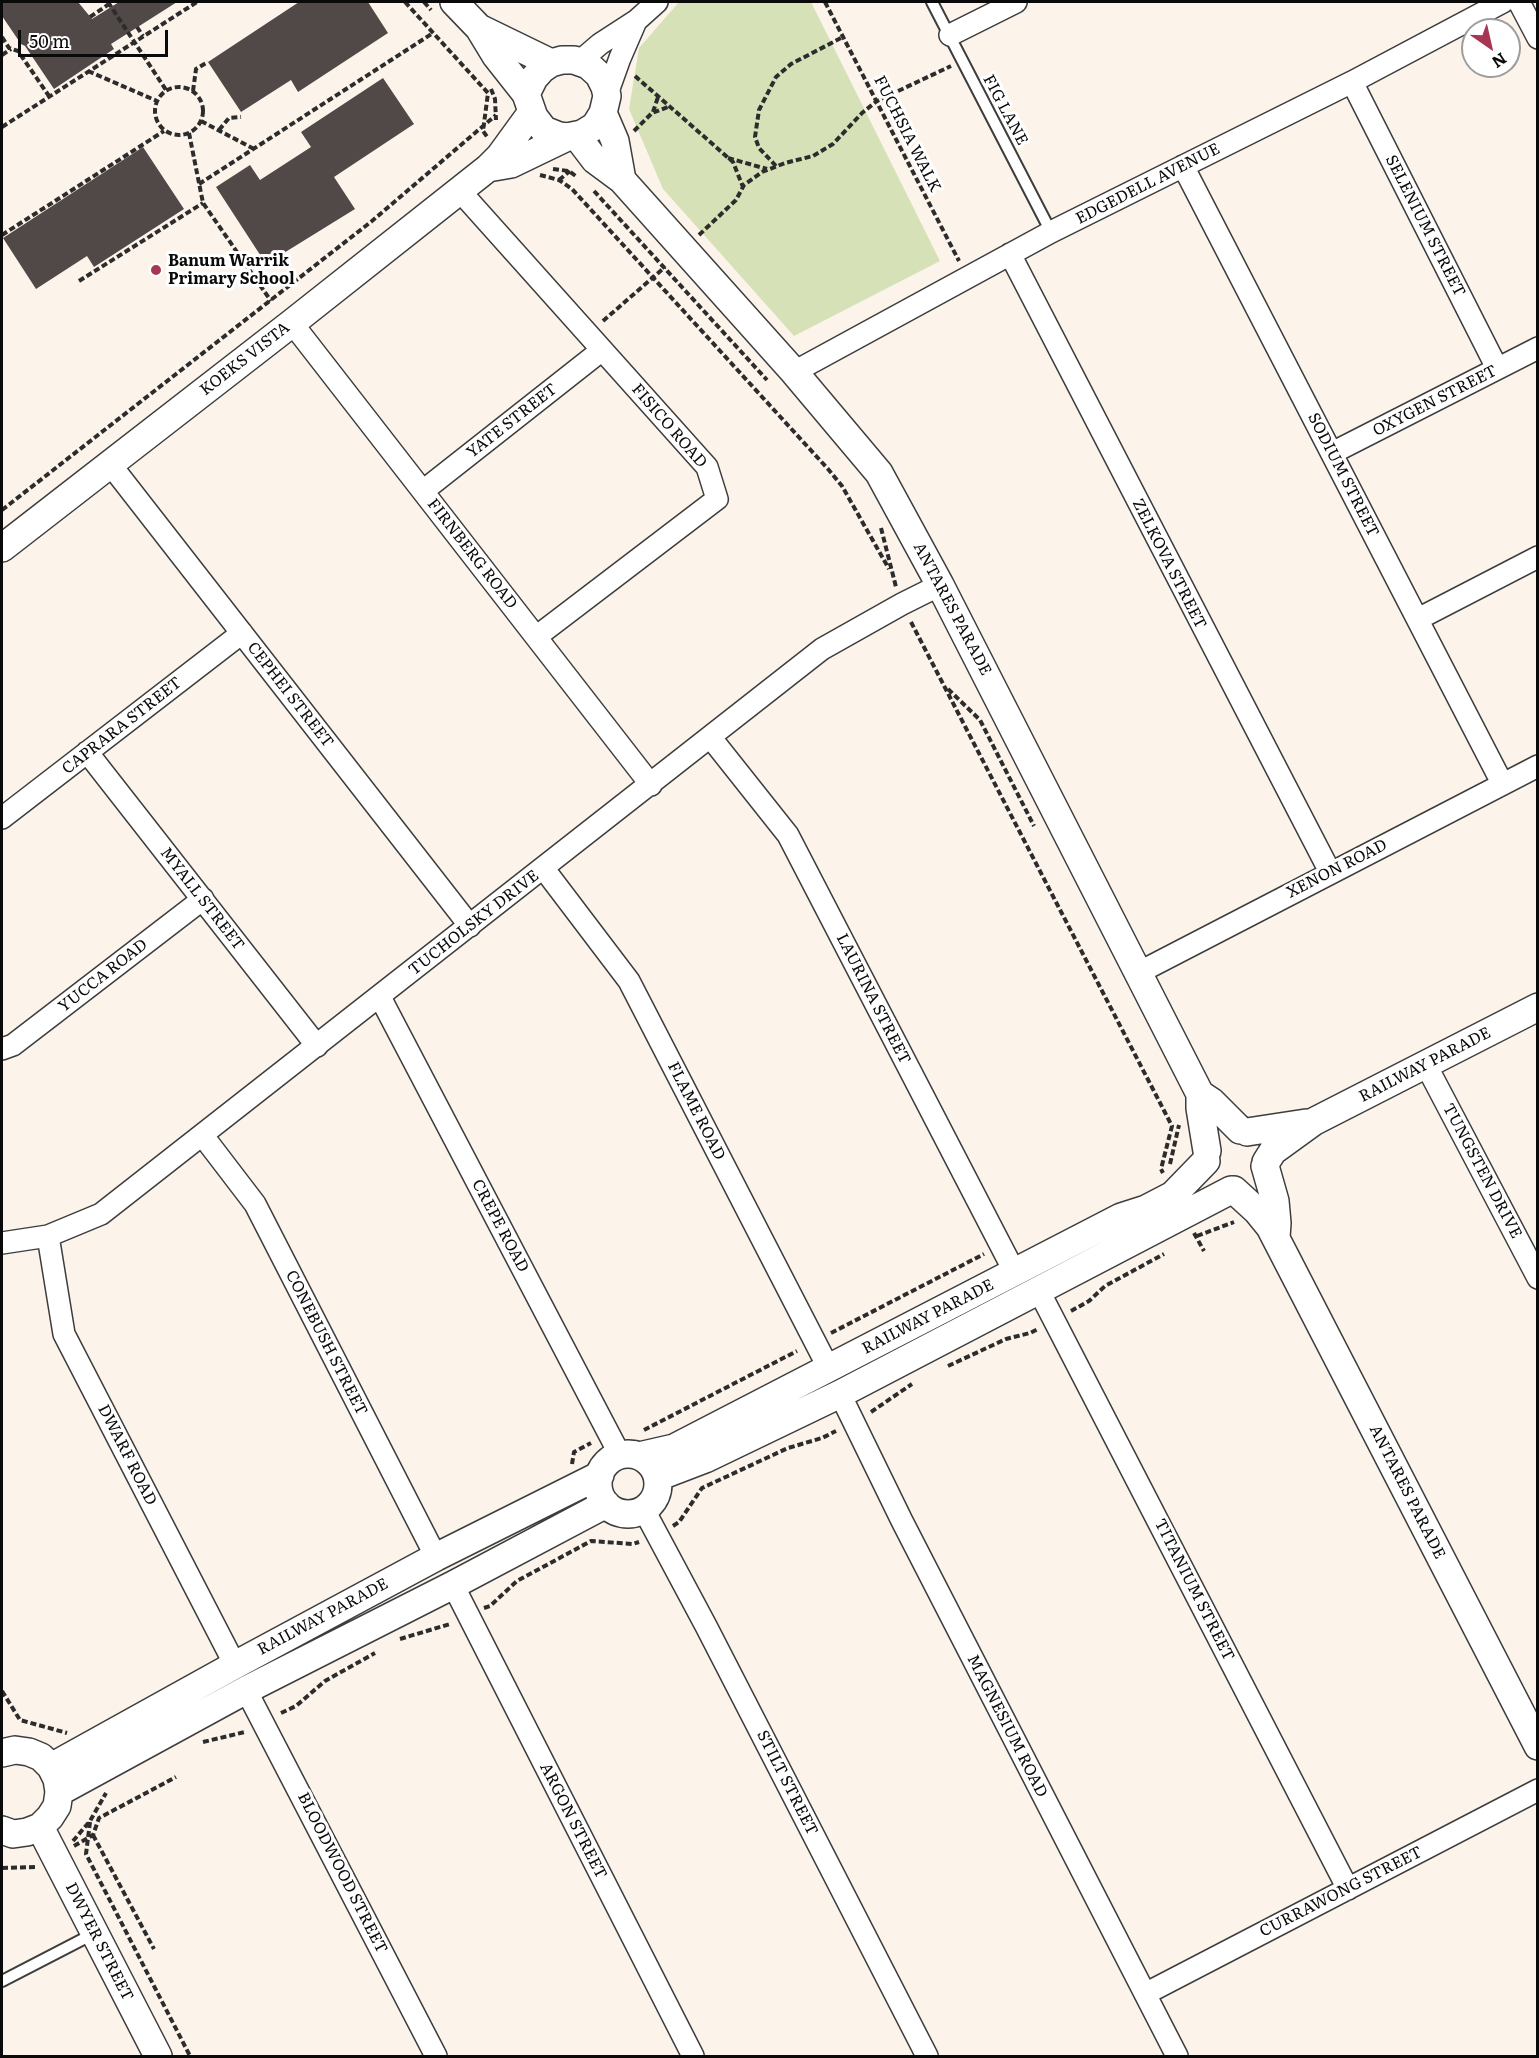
<!DOCTYPE html>
<style>
body{margin:0}
#map{position:relative;width:1539px;height:2058px;overflow:hidden;background:#fcf4ea;font-family:Literata,serif}
canvas{display:block}
.frame{position:absolute;inset:0;border:3px solid #0a0a0a;pointer-events:none}
.north{position:absolute;left:1461px;top:18px;width:60px;height:60px;box-sizing:border-box;background:#fff;border:2px solid #9d9d9d;border-radius:50%;rotate:146deg;font-size:16px;font-weight:700;line-height:24px;text-align:center;color:#0a0a0a}
.north::after{content:'';display:block;margin:auto;width:21px;height:27px;background:#a73554;clip-path:polygon(50% 0,100% 100%,50% 72%,0 100%)}
.scale{position:absolute;left:18px;top:30px;width:150px;height:27px;box-sizing:border-box;border:3px solid #0a0a0a;border-top:0;padding-left:8px;font-size:18px;line-height:21px;white-space:nowrap;color:#0a0a0a;-webkit-text-stroke:4px #fff;paint-order:stroke}
</style>
<div id="map">
<canvas width="1539" height="2058"></canvas>
<div class="frame"></div>
<div class="north">N</div>
<div class="scale">50 m</div>
</div>
<script>
const ctx = document.querySelector('canvas').getContext('2d');
ctx.lineJoin = 'round';
function fill(path, color) {
  ctx.fillStyle = color;
  ctx.fill(path, 'evenodd');
}
function poly(rows) {
  const path = new Path2D();
  for (const r of rows) {
    if (r.length === 3) {
      path.moveTo(r[0] + r[2], r[1]);
      path.arc(r[0], r[1], r[2], 0, 2 * Math.PI);
      continue;
    }
    path.moveTo(r[0], r[1]);
    for (let i = 2; i < r.length; i += 2) path.lineTo(r[i], r[i + 1]);
  }
  return path;
}
function strokePath(path, color, width, dash) {
  ctx.strokeStyle = color;
  ctx.lineWidth = width;
  ctx.lineCap = dash ? 'butt' : 'round';
  ctx.setLineDash(dash || []);
  ctx.stroke(path);
}
function label(font, color, halo, rows, align = 'center') {
  ctx.font = font + ' Literata,serif';
  ctx.lineWidth = 6;
  ctx.setLineDash([]);
  ctx.textBaseline = 'middle';
  ctx.strokeStyle = halo;
  ctx.fillStyle = color;
  for (const [text, x, y, turn = 0] of rows) {
    ctx.save();
    ctx.translate(x, y);
    ctx.rotate((+turn || 0) * Math.PI / 180);
    ctx.textAlign = isNaN(turn) ? turn : align;
    if (halo) ctx.strokeText(text, 0, 0);
    ctx.fillText(text, 0, 0);
    ctx.restore();
  }
}
fill(poly([
 [679,2,811,2,940,261,794,336,663,189,629,109,639,48]
]), '#d7e1b8');
fill(poly([
 [2,2,78,2,92,19,119,2,177,2,111,44,114,49,54,89,25,46,21,44,2,16],
 [299,2,368,2,388,33,298,92,291,80,241,112,208,62],
 [383,78,414,124,334,177,355,209,266,264,216,187,250,165,260,180,311,147,301,132],
 [143,147,184,209,94,267,87,256,36,289,3,238]
]), '#514948');
const service = poly([
 [932,2,1051,232],
 [2,1981,95,1933]
]);
const minor = poly([
 [1519,2,1538,38],
 [950,35,1016,2],
 [579,62,600,44,637,20,657,2],
 [1352,82,1497,368],
 [606,97,620,58,636,21],
 [1183,166,1502,783],
 [459,190,707,467,717,499,536,637],
 [1010,254,1330,872],
 [292,323,651,785],
 [794,372,1051,232,1352,82,1503,2],
 [1332,453,1538,348],
 [110,464,470,926],
 [423,491,602,350],
 [1418,619,1538,557],
 [711,738,788,835,1015,1273],
 [87,752,317,1046],
 [2,818,242,633],
 [544,869,629,981,828,1367],
 [1138,973,1538,766],
 [380,997,620,1455],
 [2,1049,13,1045,203,899],
 [1426,1065,1538,1278],
 [203,1136,255,1204,436,1557],
 [48,1236,64,1334,235,1665],
 [2,1243,48,1236,101,1214,822,649,902,604,940,585],
 [1039,1291,1348,1889],
 [840,1394,902,1521,1177,2056],
 [644,1510,706,1626,927,2056],
 [453,1585,693,2056],
 [246,1690,436,2056],
 [1145,1994,1538,1790]
]);
const tertiary = poly([
 [454,2,479,28,496,56,526,94],
 [479,28,551,63],
 [562,60,574,60,588,65,599,75,605,87,607,96,603,113,595,126,582,134,567,137,559,136,544,130,534,117,526,94,534,78,542,69,551,63,562,60],
 [603,113,615,141,622,180],
 [576,135,595,160,622,180,794,372,879,473,940,585,1200,1094,1212,1102,1240,1130],
 [488,168,511,164,567,137],
 [2,548,292,323,488,168,500,156,532,112],
 [1200,1094,1200,1108,1207,1151],
 [1247,1132,1306,1123],
 [1266,1162,1273,1151,1313,1122,1538,1007],
 [1265,1166,1275,1201,1277,1223,1276,1237],
 [1234,1190,1257,1211,1270,1227,1538,1746],
 [628,1484,30],
 [639,1456,674,1448,1121,1217,1146,1209,1173,1195,1206,1161],
 [658,1477,705,1459,840,1394,1231,1190],
 [2,1753,15,1750,29,1752,41,1757,51,1767,57,1779,59,1792,57,1806,50,1817,40,1827,27,1832,13,1834,2,1830],
 [51,1767,235,1665,436,1557,600,1475],
 [59,1792,246,1690,453,1585,606,1504],
 [40,1827,158,2056]
]);
strokePath(service, '#3d3d3d', 14);
strokePath(minor, '#3d3d3d', 24);
strokePath(tertiary, '#3d3d3d', 30);
strokePath(poly([
 [108,2,166,90],
 [405,2,488,93,483,131,488,138],
 [424,2,431,10],
 [825,2,959,261],
 [90,17,109,4],
 [137,27,143,36],
 [2,37,9,48,18,51,49,96],
 [2,55,11,49],
 [88,71,157,101],
 [635,76,733,162,743,187],
 [179,111,24],
 [491,89,495,99,496,120],
 [193,91,196,69,208,62],
 [653,112,658,97],
 [201,121,254,149],
 [2,127,197,2],
 [219,130,229,118,241,117],
 [634,131,652,113,668,107],
 [189,133,203,203,271,301],
 [728,158,767,169],
 [776,166,759,148,755,137,759,110,776,77,791,64,843,37],
 [553,169,569,171,577,177],
 [540,175,559,180,572,189,828,469,842,486,889,569],
 [559,180,570,171],
 [199,184,433,33],
 [594,191,767,380],
 [2,235,164,131],
 [699,235,736,200,744,185,762,172,785,163,813,156,833,144,862,113,877,101,951,66],
 [79,281,203,203],
 [603,321,665,267],
 [2,510,372,221,496,115],
 [881,528,896,587],
 [911,622,1172,1126,1161,1169,1163,1173],
 [948,689,980,720,1034,826],
 [1170,1164,1179,1125],
 [1194,1233,1204,1251],
 [1197,1236,1234,1222],
 [1071,1311,1089,1301,1105,1286,1164,1254],
 [831,1333,984,1254],
 [948,1366,1006,1339,1030,1333,1038,1329],
 [871,1412,912,1384],
 [644,1430,797,1351],
 [572,1464,574,1452,591,1443],
 [673,1526,679,1522,702,1488,788,1448,822,1438,836,1431],
 [484,1608,490,1606,517,1581,591,1541,633,1544,639,1542],
 [400,1639,450,1624],
 [2,1691,20,1720,67,1733],
 [281,1713,296,1706,325,1681,375,1653],
 [203,1742,245,1732],
 [90,1822,86,1854,190,2056],
 [93,1835,154,1949],
 [73,1841,90,1821,106,1793],
 [74,1846,93,1835,99,1818,176,1777],
 [2,1868,35,1867]
]), '#2c2c2c', 4, [6, 3]);
strokePath(service, '#fff', 10);
strokePath(minor, '#fff', 21);
strokePath(tertiary, '#fff', 27);
for (const [x, y, r, color] of [
 [156,270,6,"#a73554"]
]) {
  const dot = new Path2D();
  dot.arc(x, y, r, 0, 2 * Math.PI);
  ctx.fillStyle = color;
  ctx.fill(dot);
  strokePath(dot, '#fff', 2);
}
label('16px', '#0a0a0a', '#fff', [
 ["FIG LANE",1005,110,62],
 ["FUCHSIA WALK",907,134,63],
 ["EDGEDELL AVENUE",1148,184,-27],
 ["SELENIUM STREET",1425,226,63],
 ["KOEKS VISTA",245,359,-38],
 ["OXYGEN STREET",1435,401,-27],
 ["YATE STREET",512,421,-38],
 ["FISICO ROAD",669,426,49],
 ["SODIUM STREET",1343,475,63],
 ["FIRNBERG ROAD",472,554,52],
 ["ZELKOVA STREET",1169,564,63],
 ["ANTARES PARADE",952,609,62],
 ["CEPHEI STREET",290,695,52],
 ["CAPRARA STREET",122,726,-38],
 ["XENON ROAD",1337,869,-27],
 ["MYALL STREET",202,899,52],
 ["TUCHOLSKY DRIVE",474,923,-38],
 ["YUCCA ROAD",103,976,-38],
 ["LAURINA STREET",873,999,63],
 ["RAILWAY PARADE",1425,1065,-27],
 ["FLAME ROAD",696,1111,63],
 ["TUNGSTEN DRIVE",1482,1171,62],
 ["CREPE ROAD",500,1226,62],
 ["RAILWAY PARADE",928,1317,-27],
 ["CONEBUSH STREET",326,1343,63],
 ["DWARF ROAD",127,1455,63],
 ["ANTARES PARADE",1407,1492,63],
 ["TITANIUM STREET",1194,1590,63],
 ["RAILWAY PARADE",323,1617,-28],
 ["MAGNESIUM ROAD",1007,1726,63],
 ["STILT STREET",787,1783,63],
 ["ARGON STREET",573,1821,63],
 ["BLOODWOOD STREET",342,1873,63],
 ["CURRAWONG STREET",1341,1892,-27],
 ["DWYER STREET",99,1942,63]
]);
label('bold 16px', '#0a0a0a', '#fff', [
 ["Banum Warrik",168,261],
 ["Primary School",168,279]
], 'left');
</script>
